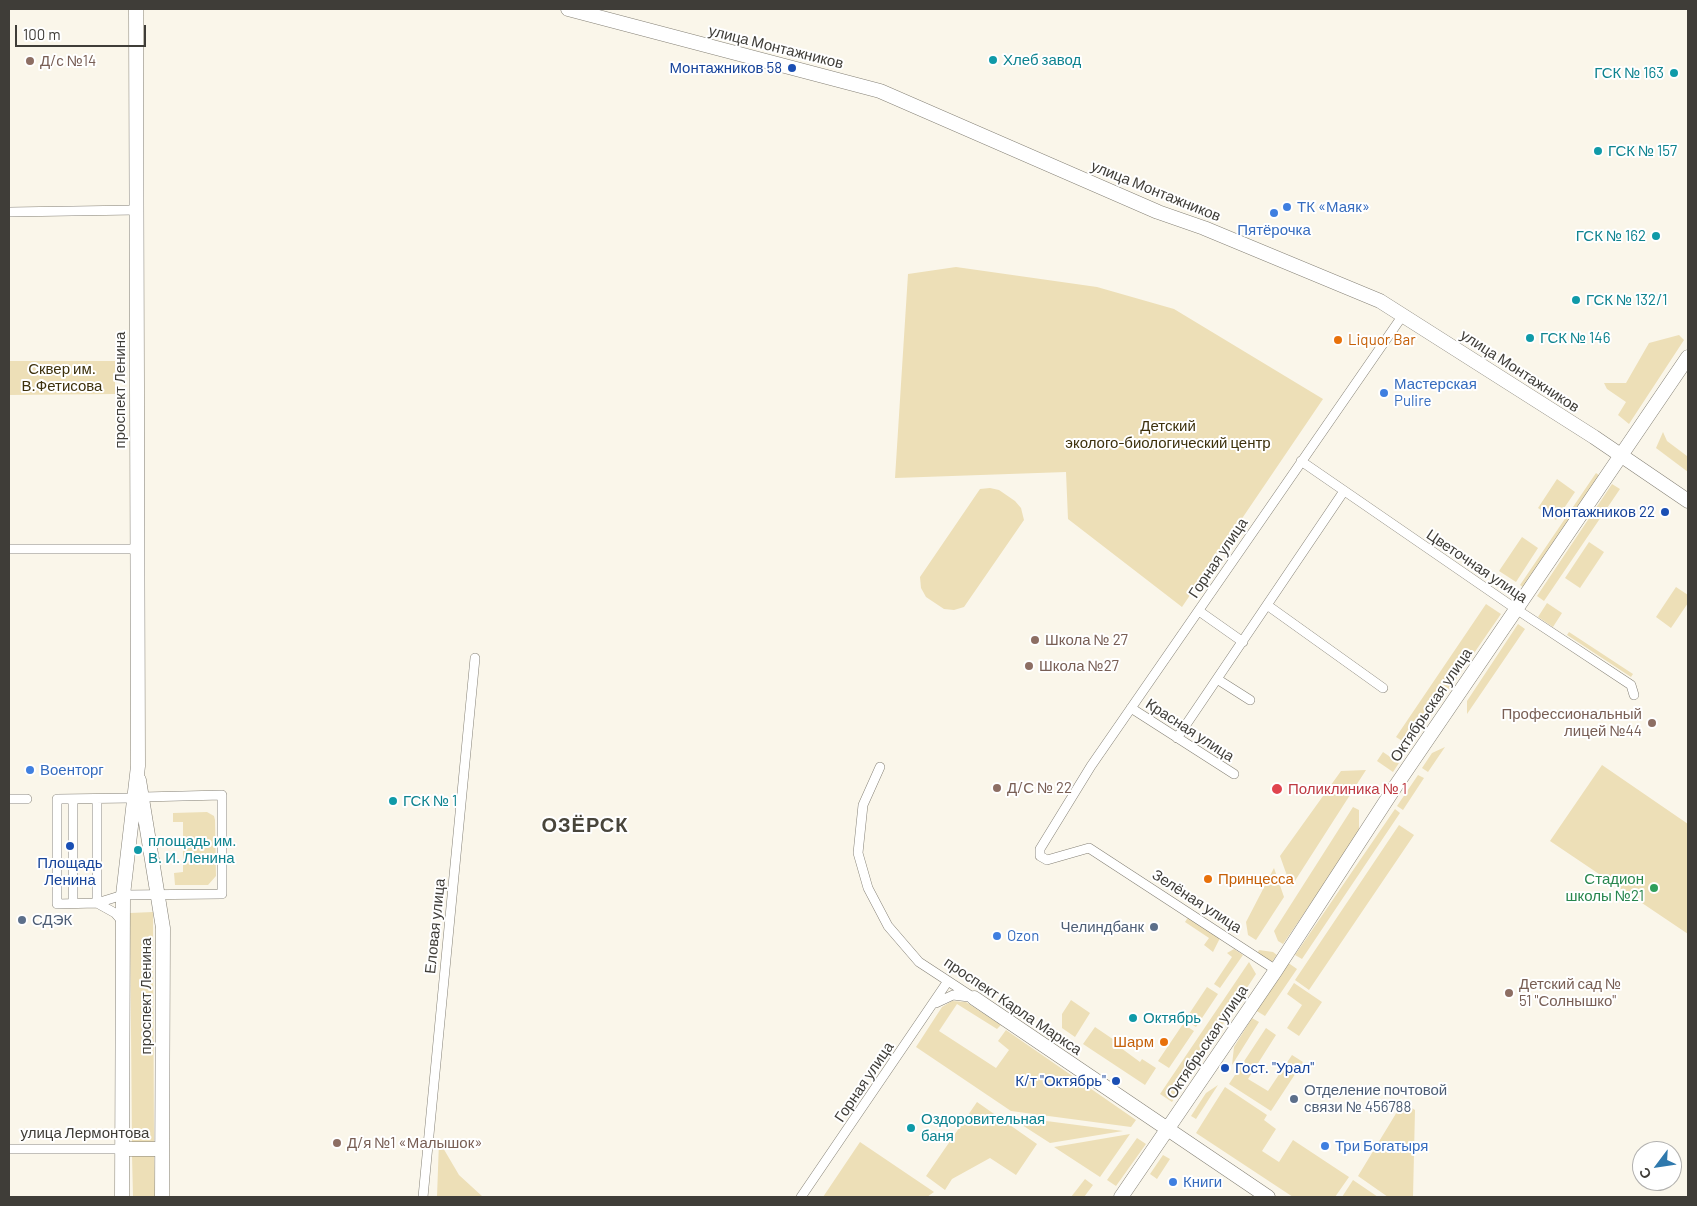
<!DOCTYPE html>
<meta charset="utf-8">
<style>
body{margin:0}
#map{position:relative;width:1697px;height:1206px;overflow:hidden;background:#faf6ea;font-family:Barlow,sans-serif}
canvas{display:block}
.frame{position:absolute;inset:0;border:10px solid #3f3d38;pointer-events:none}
.north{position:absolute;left:1632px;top:1141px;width:50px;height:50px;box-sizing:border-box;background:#fff;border:1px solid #b2b1af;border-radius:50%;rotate:239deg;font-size:14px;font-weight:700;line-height:20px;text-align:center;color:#3f3d38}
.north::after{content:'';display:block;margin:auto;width:18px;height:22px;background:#2f79ad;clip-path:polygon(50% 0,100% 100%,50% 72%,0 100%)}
.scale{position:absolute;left:15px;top:25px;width:131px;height:22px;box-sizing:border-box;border:2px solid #3f3d38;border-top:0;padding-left:6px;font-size:15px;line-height:18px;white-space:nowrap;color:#3f3d38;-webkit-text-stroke:4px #fff;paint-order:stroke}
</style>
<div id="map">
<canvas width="1697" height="1206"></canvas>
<div class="frame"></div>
<div class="north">С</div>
<div class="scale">100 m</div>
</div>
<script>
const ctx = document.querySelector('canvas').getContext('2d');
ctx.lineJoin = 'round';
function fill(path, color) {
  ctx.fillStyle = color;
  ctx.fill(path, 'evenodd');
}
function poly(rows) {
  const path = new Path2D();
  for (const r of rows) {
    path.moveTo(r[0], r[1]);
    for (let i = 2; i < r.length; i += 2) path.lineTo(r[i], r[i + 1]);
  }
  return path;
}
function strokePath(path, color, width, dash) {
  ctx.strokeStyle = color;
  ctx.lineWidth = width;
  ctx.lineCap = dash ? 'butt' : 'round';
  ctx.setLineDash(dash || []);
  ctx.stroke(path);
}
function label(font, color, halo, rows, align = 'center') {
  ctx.font = font + ' Barlow,sans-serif';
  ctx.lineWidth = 4;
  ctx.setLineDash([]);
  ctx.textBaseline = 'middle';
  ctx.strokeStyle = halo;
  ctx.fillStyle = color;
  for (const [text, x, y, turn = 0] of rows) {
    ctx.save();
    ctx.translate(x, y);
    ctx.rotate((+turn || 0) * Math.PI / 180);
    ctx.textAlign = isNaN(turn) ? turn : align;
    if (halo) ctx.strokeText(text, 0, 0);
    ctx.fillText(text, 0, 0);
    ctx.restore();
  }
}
fill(poly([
 [956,267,1097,287,1174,309,1323,399,1182,607,1068,519,1066,472,895,478,908,274],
 [1679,335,1684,340,1629,424,1618,415,1626,402,1607,389,1604,383,1626,383,1649,343],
 [9,361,115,361,115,394,9,395],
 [1663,432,1667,441,1687,456,1688,472,1656,448],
 [1596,473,1603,478,1527,590,1520,585],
 [1557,479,1575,492,1556,520,1538,508],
 [1612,484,1620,489,1544,601,1537,596],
 [990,488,999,490,1015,501,1021,508,1024,520,964,607,954,610,944,609,926,597,921,588,920,577,980,489],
 [1522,537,1538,548,1516,582,1499,571],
 [1589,542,1604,552,1580,588,1565,578],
 [1676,587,1688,595,1688,603,1671,628,1656,617],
 [1547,603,1562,613,1553,627,1538,617],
 [1486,604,1501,614,1410,746,1396,737],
 [1518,624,1525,629,1467,714,1467,701],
 [1569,632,1633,674,1631,677,1567,635],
 [1445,747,1428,772,1422,768,1432,753],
 [1383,752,1399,763,1393,772,1377,761],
 [1602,765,1688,824,1688,934,1550,841],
 [1366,770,1291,887,1280,856,1341,771],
 [1418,775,1424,778,1403,810,1397,806],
 [1353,807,1359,810,1359,833,1283,944,1278,941,1274,931],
 [1395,809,1400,813,1302,959,1295,955],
 [207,812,214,816,215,820,216,876,208,885,175,885,174,873,183,872,183,822,173,822,173,813],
 [1399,825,1414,835,1309,990,1295,980],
 [1274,868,1284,897,1256,940,1248,935,1246,922],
 [153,912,154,1144,132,1144,130,913],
 [1189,916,1220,938,1213,952,1204,945,1209,938,1185,922],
 [1234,949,1243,955,1220,988,1214,984,1232,957,1227,953],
 [1259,950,1273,952,1277,955,1271,963,1257,954],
 [1249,962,1256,974,1172,1102,1160,1094],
 [1287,962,1297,969,1265,1016,1255,1010],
 [1294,983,1322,1002,1299,1036,1287,1028,1302,1005,1287,994],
 [1207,987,1218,994,1196,1027,1185,1020],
 [1071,1000,1090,1013,1075,1037,1062,1028,1062,1014],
 [952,1001,966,1002,1001,1025,997,1029,957,1004,939,1031,996,1068,1009,1050,998,1041,1006,1030,1136,1120,1131,1127,1011,1111,916,1047,942,1007],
 [1252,1018,1259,1022,1232,1065,1234,1047],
 [1183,1024,1194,1031,1169,1068,1158,1061],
 [1095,1027,1123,1046,1121,1048,1140,1062,1142,1059,1156,1068,1145,1085,1083,1044],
 [1266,1028,1276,1035,1248,1079,1268,1091,1292,1055,1303,1062,1271,1111,1229,1084],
 [1218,1085,1196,1119,1191,1116,1206,1093],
 [1225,1087,1267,1115,1264,1120,1276,1129,1262,1151,1279,1162,1293,1140,1349,1177,1335,1197,1293,1197,1196,1133],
 [977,1102,1037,1144,1016,1175,990,1158,952,1179,945,1190,926,1176],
 [1403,1102,1415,1110,1413,1197,1388,1197,1358,1176],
 [1008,1116,1123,1131,1050,1143],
 [1130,1134,1100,1177,1054,1147],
 [1137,1138,1146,1144,1116,1186,1107,1180],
 [439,1141,459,1175,483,1197,437,1197],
 [860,1142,934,1192,927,1197,823,1197],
 [154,1154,155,1197,133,1197,132,1155],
 [1163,1155,1170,1159,1157,1179,1150,1174],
 [1085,1179,1093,1185,1084,1197,1071,1197],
 [1353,1180,1378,1197,1342,1197]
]), '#eddfb7');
const street = poly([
 [9,212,136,210],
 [1301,461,1516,609,1631,685,1634,695],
 [9,549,136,549],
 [1267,605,1383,688],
 [1199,611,1243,642],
 [1217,679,1250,700],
 [1131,708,1234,774],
 [1177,738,1344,491],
 [880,767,863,805,858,853,868,888,888,926,919,962,974,998],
 [133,798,57,799,57,904,97,903,123,895,222,894,222,795,143,797],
 [9,799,27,799],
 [97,799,97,903],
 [73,903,73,799],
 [97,903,115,913,122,921],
 [1276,970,1089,848,1047,860,1040,856,1040,849,1091,766,1403,315],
 [936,1003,953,995,969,997],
 [9,1149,123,1149],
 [423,1197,475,658],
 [801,1197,948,981]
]);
const secondary = poly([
 [568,9,880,91,1158,212,1204,228,1380,301,1594,437,1688,501],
 [139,780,163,928,162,1197],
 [974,998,1268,1197],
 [123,1149,162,1149],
 [122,1197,123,895,138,766,136,9],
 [1121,1197,1276,970,1397,784,1688,357]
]);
strokePath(street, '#858176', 10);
strokePath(secondary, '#858176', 15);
strokePath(street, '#fff', 9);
strokePath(secondary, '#fff', 14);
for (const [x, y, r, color] of [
 [993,60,5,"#0f9aa8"],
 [30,61,5,"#8d6e63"],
 [792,68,5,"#1a4fb4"],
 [1674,73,5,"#0f9aa8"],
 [1598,151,5,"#0f9aa8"],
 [1287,207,5,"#3f7fe0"],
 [1274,213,5,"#3f7fe0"],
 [1656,236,5,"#0f9aa8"],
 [1576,300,5,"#0f9aa8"],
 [1530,338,5,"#0f9aa8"],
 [1338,340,5,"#e8710a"],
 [1384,393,5,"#3f7fe0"],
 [1665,512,5,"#1a4fb4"],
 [1035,640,5,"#8d6e63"],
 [1029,666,5,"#8d6e63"],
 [1652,723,5,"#8d6e63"],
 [30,770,5,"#3f7fe0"],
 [997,788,5,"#8d6e63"],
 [1277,789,6,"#e0444e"],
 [393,801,5,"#0f9aa8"],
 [70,846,5,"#1a4fb4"],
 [138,850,5,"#0f9aa8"],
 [1208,879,5,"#e8710a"],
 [1654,888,5,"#2e9e5b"],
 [22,920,5,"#5c6f8a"],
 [1154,927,5,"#5c6f8a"],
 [997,936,5,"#3f7fe0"],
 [1509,993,5,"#8d6e63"],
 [1133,1018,5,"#0f9aa8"],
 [1164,1042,5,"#e8710a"],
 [1225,1068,5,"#1a4fb4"],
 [1116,1081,5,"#1a4fb4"],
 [1294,1099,5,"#5c6f8a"],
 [911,1128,5,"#0f9aa8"],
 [337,1143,5,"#8d6e63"],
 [1325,1146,5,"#3f7fe0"],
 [1173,1182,5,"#3f7fe0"]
]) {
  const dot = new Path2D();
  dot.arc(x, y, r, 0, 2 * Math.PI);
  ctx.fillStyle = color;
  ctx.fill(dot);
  strokePath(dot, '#fff', 2);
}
label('15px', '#3f3d38', '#fff', [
 ["улица Монтажников",776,47,14],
 ["улица Монтажников",1156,191,22],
 ["улица Монтажников",1520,371,33],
 ["проспект Ленина",120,390,-90],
 ["Горная улица",1218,558,-56],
 ["Цветочная улица",1477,566,34],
 ["Октябрьская улица",1431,705,-56],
 ["Красная улица",1190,730,33],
 ["Зелёная улица",1197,901,33],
 ["Еловая улица",435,926,-84],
 ["проспект Ленина",146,996,-90],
 ["проспект Карла Маркса",1013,1006,34],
 ["Октябрьская улица",1207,1042,-56],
 ["Горная улица",864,1082,-56],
 ["улица Лермонтова",85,1133]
]);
label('15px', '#0d838f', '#fff', [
 ["Хлеб завод",1003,60],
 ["ГСК № 163",1664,73,"right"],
 ["ГСК № 157",1608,151],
 ["ГСК № 162",1646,236,"right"],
 ["ГСК № 132/1",1586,300],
 ["ГСК № 146",1540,338],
 ["ГСК № 1",403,801],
 ["площадь им.",148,841],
 ["В. И. Ленина",148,858],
 ["Октябрь",1143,1018],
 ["Оздоровительная",921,1119],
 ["баня",921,1136]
], 'left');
label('15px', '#785e54', '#fff', [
 ["Д/с №14",40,61],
 ["Школа № 27",1045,640],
 ["Школа №27",1039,666],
 ["Профессиональный",1642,714,"right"],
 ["лицей №44",1642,731,"right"],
 ["Д/С № 22",1007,788],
 ["Детский сад №",1519,984],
 ["51 \"Солнышко\"",1519,1001],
 ["Д/я №1 «Малышок»",347,1143]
], 'left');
label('15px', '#164399', '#fff', [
 ["Монтажников 58",782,68],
 ["Монтажников 22",1655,512],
 ["Площадь",70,863,"center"],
 ["Ленина",70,880,"center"],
 ["Гост. \"Урал\"",1235,1068,"left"],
 ["К/т \"Октябрь\"",1106,1081]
], 'right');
label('15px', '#366cbe', '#fff', [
 ["ТК «Маяк»",1297,207],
 ["Пятёрочка",1274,230,"center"],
 ["Мастерская",1394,384],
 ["Pulire",1394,401],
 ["Военторг",40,770],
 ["Ozon",1007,936],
 ["Три Богатыря",1335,1146],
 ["Книги",1183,1182]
], 'left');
label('15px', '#c56008', '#fff', [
 ["Liquor Bar",1348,340],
 ["Принцесса",1218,879],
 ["Шарм",1154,1042,"right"]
], 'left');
label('15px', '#3d310c', '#fff', [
 ["Сквер им.",62,369],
 ["В.Фетисова",62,386],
 ["Детский",1168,426],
 ["эколого-биологический центр",1168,443]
]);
label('15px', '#be3a42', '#fff', [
 ["Поликлиника № 1",1288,789]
], 'left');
label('15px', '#27864d', '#fff', [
 ["Стадион",1644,879],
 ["школы №21",1644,896]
], 'right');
label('15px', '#4e5e75', '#fff', [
 ["СДЭК",32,920],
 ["Челиндбанк",1144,927,"right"],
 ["Отделение почтовой",1304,1090],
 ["связи № 456788",1304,1107]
], 'left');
ctx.letterSpacing = '1px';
label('bold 20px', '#48453b', '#fff', [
 ["ОЗЁРСК",585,825]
]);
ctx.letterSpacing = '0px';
</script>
